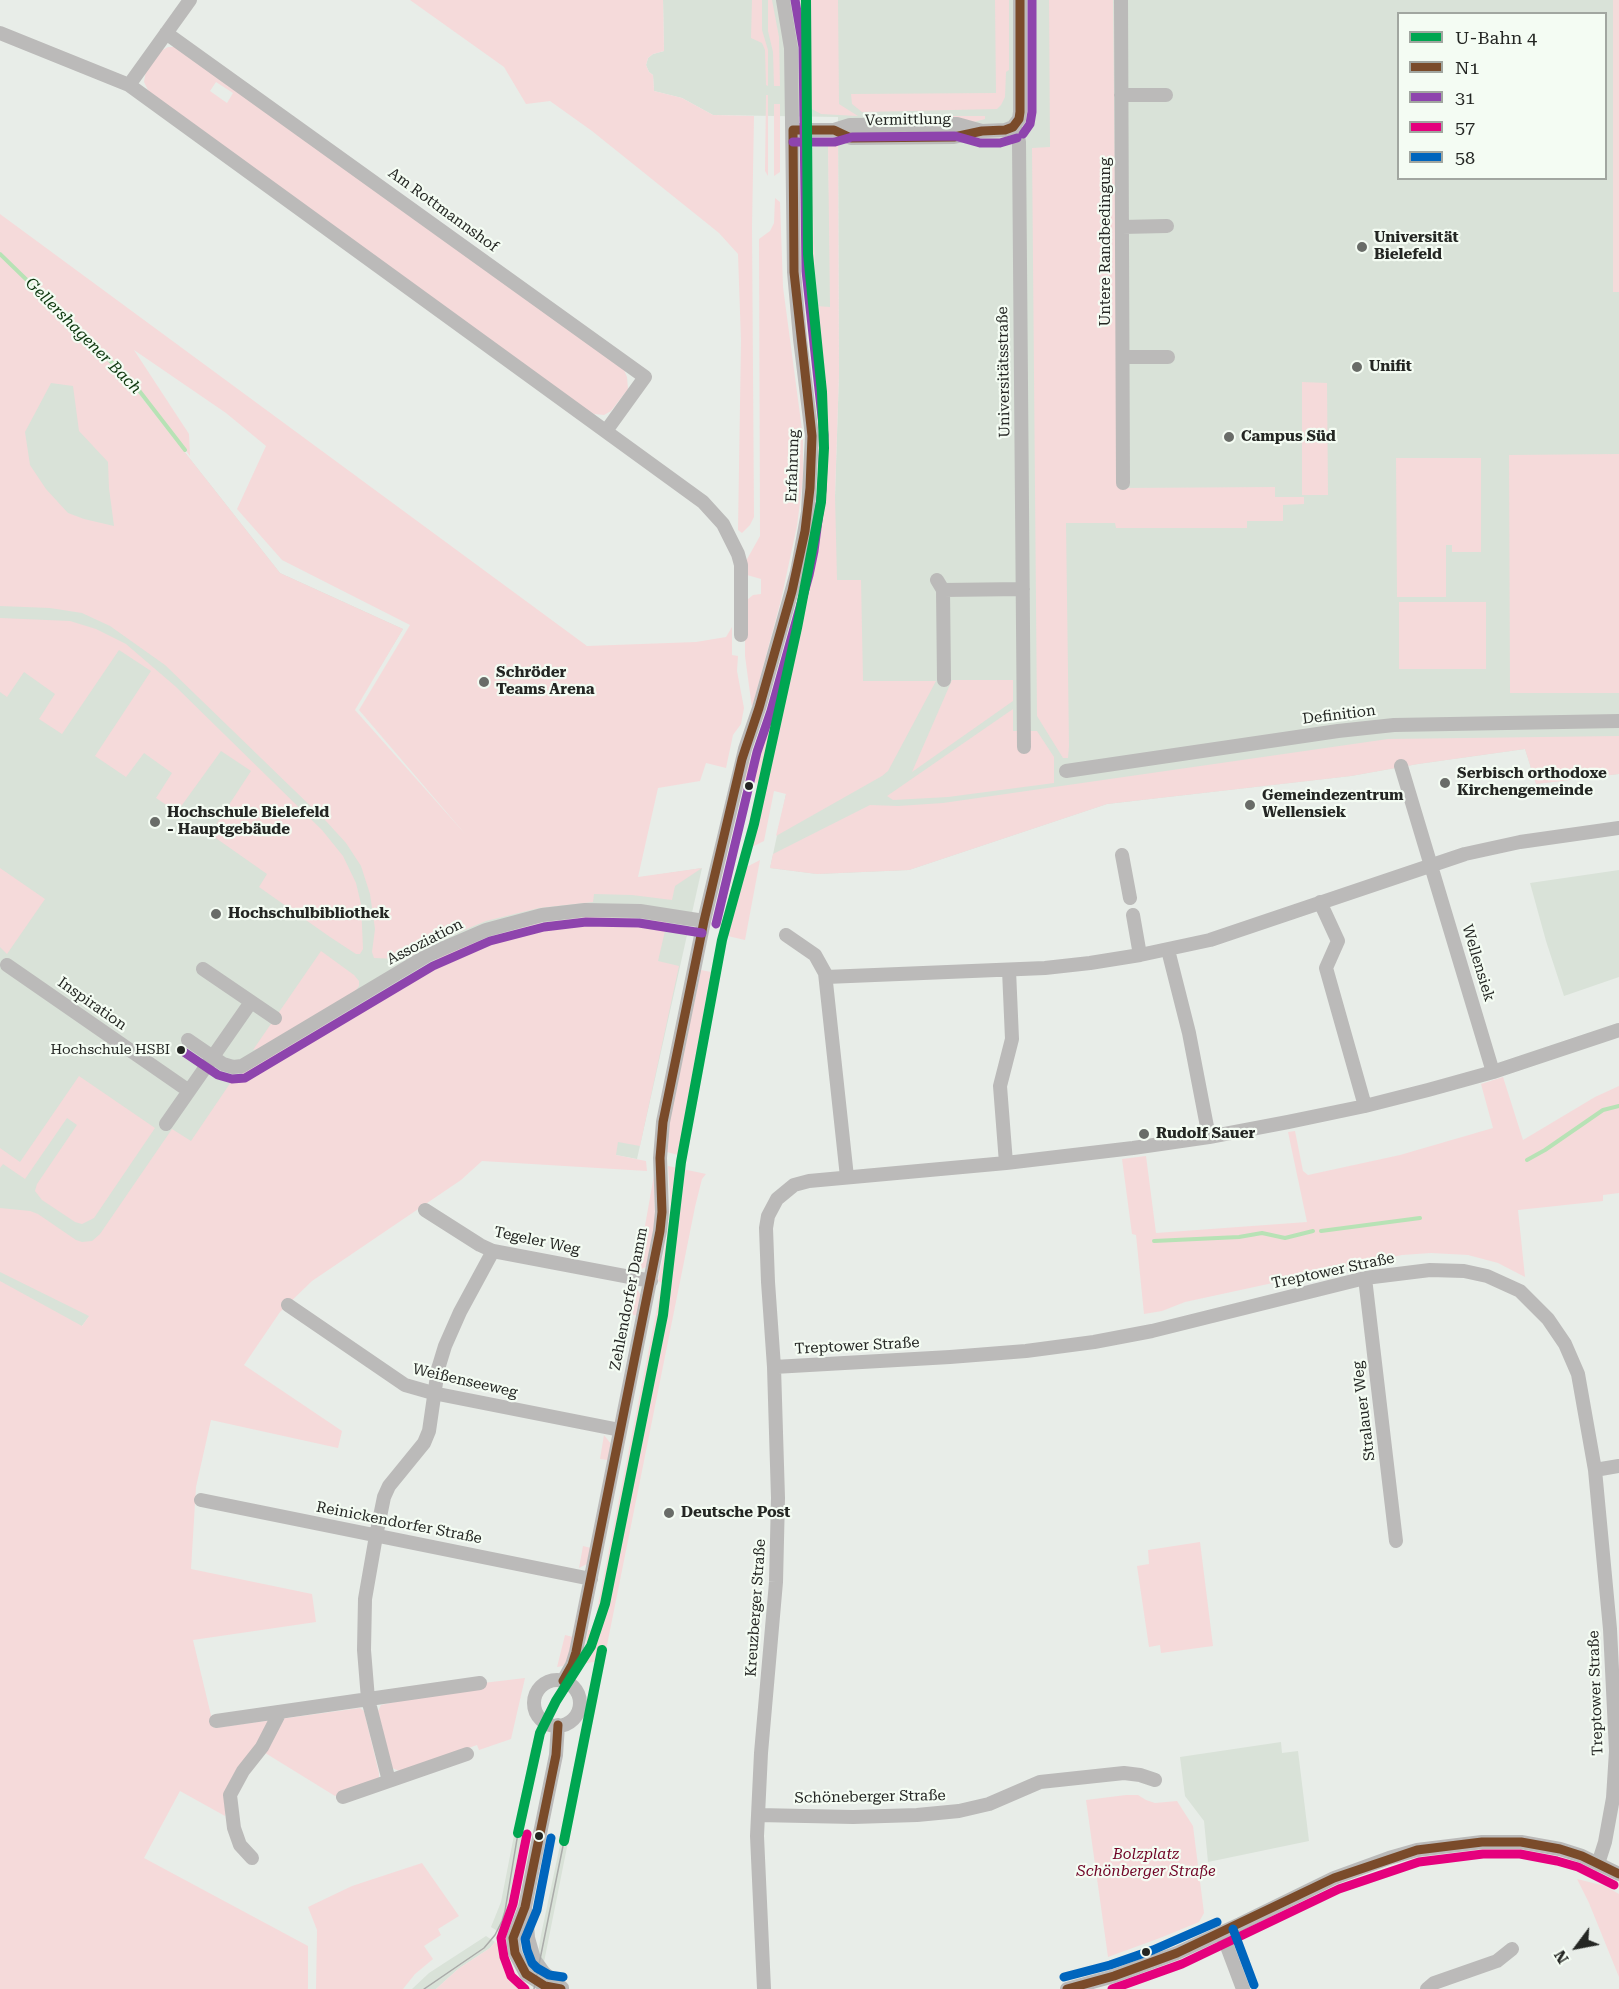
<!DOCTYPE html>
<meta charset="utf-8">
<style>
body{margin:0}
#map{position:relative;width:1619px;height:1989px;overflow:hidden;background:#e8ede8;font-family:"Roboto Serif",serif}
canvas{display:block}
.legend{position:absolute;left:1397px;top:12px;width:210px;height:168px;box-sizing:border-box;background:#f4fcf3;border:2px solid #a1a6a0;margin:0;padding:8px 10px;list-style:none;font-size:18px;color:#242623}
.legend li{display:flex;align-items:center;gap:12px;height:30px}
.legend b{width:30px;border:2px solid #a1a6a0}
.north{position:absolute;left:1547px;top:1917px;width:60px;height:60px;-webkit-text-stroke:4px #f4fcf3;paint-order:stroke;rotate:238deg;font-size:16px;font-weight:700;line-height:24px;text-align:center;color:#242623}
.north::after{content:'';display:block;margin:auto;width:21px;height:27px;background:#242623;clip-path:polygon(50% 0,100% 100%,50% 72%,0 100%)}
</style>
<div id="map">
<canvas width="1619" height="1989"></canvas>
<ul class="legend">
<li><b style="height:8px;background:#00a651"></b>U-Bahn 4</li>
<li><b style="height:8px;background:#7a4b2a"></b>N1</li>
<li><b style="height:8px;background:#8e44ad"></b>31</li>
<li><b style="height:8px;background:#e5007d"></b>57</li>
<li><b style="height:8px;background:#0065bd"></b>58</li>
</ul>
<div class="north">N</div>
</div>
<script>
const ctx = document.querySelector('canvas').getContext('2d');
ctx.lineJoin = 'round';
function fill(path, color) {
  ctx.fillStyle = color;
  ctx.fill(path, 'evenodd');
}
function poly(rows) {
  const path = new Path2D();
  for (const r of rows) {
    if (r.length === 3) {
      path.moveTo(r[0] + r[2], r[1]);
      path.arc(r[0], r[1], r[2], 0, 2 * Math.PI);
      continue;
    }
    path.moveTo(r[0], r[1]);
    for (let i = 2; i < r.length; i += 2) path.lineTo(r[i], r[i + 1]);
  }
  return path;
}
function strokePath(path, color, width, dash) {
  ctx.strokeStyle = color;
  ctx.lineWidth = width;
  ctx.lineCap = dash ? 'butt' : 'round';
  ctx.setLineDash(dash || []);
  ctx.stroke(path);
}
function label(font, color, halo, rows, align = 'center') {
  ctx.font = font + ' "Roboto Serif",serif';
  ctx.lineWidth = 4.5;
  ctx.setLineDash([]);
  ctx.textBaseline = 'middle';
  ctx.strokeStyle = halo;
  ctx.fillStyle = color;
  for (const [text, x, y, turn = 0] of rows) {
    ctx.save();
    ctx.translate(x, y);
    ctx.rotate((+turn || 0) * Math.PI / 180);
    ctx.textAlign = isNaN(turn) ? turn : align;
    if (halo) ctx.strokeText(text, 0, 0);
    ctx.fillText(text, 0, 0);
    ctx.restore();
  }
}
fill(poly([
 [663,0,1619,0,1619,774,1536,784,1525,749,1418,764,1351,776,1107,804,909,870,817,874,770,868,786,794,835,496,839,373,838,117,713,115,682,98,654,91,653,75,649,72,646,65,648,58,653,54,664,51],
 [1398,14,1606,14,1606,178,1398,178],
 [828,141,831,307,816,307,811,148],
 [0,256,131,384,280,573,403,629,354,710,497,899,702,868,637,1159,616,1155,567,1128,98,1305,0,1433],
 [1619,870,1619,977,1564,996,1546,941,1530,883],
 [590,1732,544,1962,538,1953,541,1935,574,1779,573,1778,581,1736],
 [1281,1742,1282,1753,1298,1751,1309,1841,1208,1862,1204,1821,1185,1796,1180,1757],
 [533,1747,540,1748,502,1934,491,1927,501,1902,531,1748],
 [486,1936,495,1942,490,1948,458,1969,436,1989,412,1989,429,1973]
]), '#d9e2d8');
fill(poly([
 [410,0,663,0,664,51,653,54,648,58,646,65,649,72,653,75,654,91,682,98,713,115,754,116,752,227,754,517,750,525,742,533,738,530,741,341,738,254,719,233,592,131,550,101,526,104,504,67],
 [752,0,762,0,762,30,768,50,768,86,766,85,765,50,762,43,751,38],
 [768,0,772,0,779,37,780,86,774,86,773,52,768,31],
 [802,0,838,0,839,104,858,116,821,114,810,108,810,95,803,95],
 [995,0,1009,0,1009,70,1006,72,1005,97,1001,105,997,109,862,112,852,104,851,94,996,93],
 [1049,0,1113,0,1118,488,1275,487,1275,497,1304,497,1304,504,1283,505,1283,521,1247,521,1247,528,1116,528,1115,523,1066,523,1069,746,1068,758,1063,758,1037,716,1032,148,1050,147],
 [1613,0,1619,0,1619,292,1613,292],
 [168,47,176,47,183,50,624,370,627,377,628,389,611,411,604,415,594,414,582,407,149,92,144,82,146,70,159,52],
 [216,82,233,93,227,103,210,91],
 [766,95,768,95,768,176,765,171],
 [774,104,780,104,780,172,774,176],
 [923,116,985,116,985,119,974,122,932,121,924,118],
 [838,140,839,373,835,495,837,580,861,580,863,681,936,681,888,771,882,776,776,836,786,794,774,791,764,841,742,852,758,783,743,780,779,678,792,627,807,563,820,476,819,420,804,280,803,160,811,148,816,306,830,307,828,141],
 [775,198,780,202,783,287,803,437,803,478,797,526,781,600,752,708,745,656,745,607,747,600,753,595,761,594,761,579,747,575,746,561,760,536,759,239,770,231,774,223],
 [0,214,587,646,696,642,726,637,732,627,732,655,738,656,737,671,744,708,741,724,733,735,726,768,706,763,700,781,658,788,638,877,702,868,675,886,672,900,632,895,594,894,593,902,539,908,486,921,447,937,409,957,400,959,374,958,372,952,375,929,370,894,361,866,346,843,326,821,165,665,110,626,82,613,50,608,0,606,0,256,131,384,280,573,403,629,355,710,466,835,359,710,410,625,282,560,237,509,266,446,226,413,134,350,189,434,190,456,135,383,0,253],
 [51,383,73,386,79,431,108,462,109,488,114,526,84,519,68,513,46,489,30,465,25,432],
 [1302,382,1327,383,1328,495,1302,495],
 [1619,454,1619,693,1510,693,1509,455],
 [1396,458,1481,458,1481,552,1452,552,1452,545,1446,545,1446,597,1397,597],
 [1399,602,1486,602,1486,669,1399,669],
 [0,618,70,621,96,629,126,644,175,686,322,830,343,856,356,883,361,904,363,949,360,954,356,954,330,937,259,887,267,874,210,834,251,771,221,751,177,812,156,798,172,773,144,753,126,777,95,756,151,671,119,650,62,734,39,719,55,694,24,672,7,697,0,692],
 [952,680,1013,680,1013,701,912,772],
 [1013,709,1013,731,1037,731,1054,757,1054,783,948,797,893,800,887,796],
 [1619,736,1619,774,1536,784,1525,749,1418,764,1351,776,1107,804,909,870,817,874,770,868,773,854,870,805,898,806,943,803,1388,739],
 [760,860,745,940,719,934,735,873],
 [0,868,45,899,7,954,0,947],
 [586,917,629,918,667,922,658,961,679,966,640,1146,618,1142,616,1155,646,1161,647,1171,482,1161,461,1180,312,1281,280,1312,244,1365,342,1431,338,1448,211,1420,196,1487,191,1569,312,1594,316,1622,193,1640,214,1728,360,1708,364,1711,379,1773,379,1779,374,1782,335,1796,262,1751,226,1791,225,1816,180,1791,144,1858,308,1946,308,1989,0,1989,0,1281,82,1326,89,1316,0,1272,0,1208,30,1211,38,1214,76,1240,82,1242,92,1241,100,1234,172,1129,191,1141,233,1079,446,954,492,936,540,923],
 [321,951,354,975,359,981,359,986,354,993,258,1049,253,1050],
 [701,970,711,972,678,1155,667,1152,669,1122],
 [79,1076,155,1128,94,1218,82,1224,75,1222,42,1200,35,1191,37,1184,77,1125,67,1118,25,1179,3,1164,0,1168,0,1148,20,1162],
 [1503,1077,1523,1140,1595,1097,1619,1086,1619,1193,1603,1195,1603,1201,1518,1210,1525,1277,1498,1263,1468,1255,1431,1253,1402,1255,1185,1302,1162,1311,1144,1314,1136,1235,1132,1234,1122,1159,1146,1156,1156,1233,1307,1222,1288,1132,1295,1131,1303,1171,1308,1175,1400,1155,1493,1128,1481,1084],
 [668,1166,706,1174,702,1179,695,1207,604,1660,582,1664,588,1630,593,1630,662,1283,658,1281,670,1224,671,1209],
 [654,1175,655,1223,648,1266,637,1271],
 [635,1286,642,1297,638,1316,629,1314],
 [604,1435,611,1444,608,1460,600,1459],
 [1200,1542,1213,1646,1161,1653,1160,1645,1149,1647,1137,1566,1149,1564,1148,1550],
 [583,1546,591,1548,589,1563,579,1568],
 [565,1635,573,1637,572,1646,566,1662,563,1666,557,1667],
 [525,1678,511,1739,479,1750,477,1745,402,1772,392,1768,378,1711,381,1705,483,1683],
 [1126,1795,1138,1795,1146,1800,1155,1803,1177,1801,1193,1826,1204,1913,1199,1922,1160,1938,1108,1957,1086,1800],
 [422,1863,459,1916,438,1929,441,1935,424,1946,433,1959,415,1974,403,1989,316,1989,317,1930,308,1907,352,1886],
 [1577,1879,1605,1886,1619,1894,1619,1977,1589,1903],
 [495,1942,499,1946,507,1971,522,1989,436,1989,458,1969,490,1948]
]), '#f5dada');
strokePath(poly([
 [0,254,134,384,185,450],
 [1527,1160,1545,1150,1603,1110,1619,1106],
 [1321,1231,1420,1218],
 [1154,1241,1239,1237,1262,1233,1285,1238,1313,1231]
]), '#b7e2b5', 4);
strokePath(poly([
 [1121,0,1123,483],
 [0,33,129,85,703,502,723,524,738,554,741,565,741,635],
 [166,33,645,377,606,431],
 [129,85,190,0],
 [1121,95,1166,95],
 [1013,127,1017,132,1019,142,1024,747],
 [1013,127,1019,119,1020,112,1020,0],
 [793,130,834,130,850,125,957,124,982,131],
 [834,130,851,138,954,137,982,131,1005,130,1013,127],
 [1122,227,1167,226],
 [1123,357,1168,357],
 [937,580,943,590,944,680],
 [943,590,1023,589],
 [1401,766,1493,1072],
 [1066,771,1338,731,1394,725,1619,721],
 [1122,855,1130,898],
 [1320,902,1338,941,1326,968,1365,1106],
 [1133,915,1140,955],
 [786,935,815,955,825,973,847,1177],
 [1168,950,1189,1033,1209,1137],
 [7,965,189,1091],
 [203,969,275,1018],
 [826,977,1045,968,1090,963,1140,955,1210,940,1465,854,1520,842,1619,828],
 [188,1040,223,1064,233,1067,242,1066,428,955,486,930,542,915,585,910,640,911,704,921],
 [166,1124,251,1002],
 [1006,1163,1000,1086,1012,1039,1009,970],
 [425,1210,480,1245,493,1251,651,1281],
 [1365,1278,1396,1541],
 [288,1305,405,1385,433,1393,620,1430],
 [774,1367,950,1357,1026,1351,1094,1342,1152,1331,1365,1278,1430,1270,1464,1271,1487,1276,1520,1291,1548,1319,1565,1344,1578,1374,1595,1470,1610,1629,1616,1751,1613,1798,1605,1842,1598,1864],
 [1595,1470,1619,1466],
 [201,1500,591,1579],
 [557,1703,23],
 [563,1681,572,1665,576,1652,660,1231,662,1212,660,1158,663,1122,704,921,745,749,759,708,797,572,808,512,812,436,800,339,794,272,791,48,783,0],
 [216,1721,480,1683],
 [558,1725,556,1755,525,1907,513,1938,515,1953,526,1974,545,1986,561,1989],
 [389,1781,368,1699,364,1650,365,1599,376,1536,384,1497,389,1486,424,1443,429,1431,438,1369,445,1346,460,1312,493,1251],
 [343,1797,467,1754],
 [758,1815,853,1817,917,1815,959,1811,989,1804,1040,1782,1124,1773,1140,1775,1155,1780],
 [252,1858,240,1845,234,1828,230,1795,243,1771,262,1747,280,1712],
 [526,1912,528,1938,534,1959,544,1973,562,1988],
 [1222,1933,1243,1989],
 [764,1989,757,1836,761,1753,776,1582,778,1498,774,1367,768,1282,766,1228,768,1216,777,1199,794,1185,809,1181,1006,1163,1133,1148,1209,1137,1288,1122,1365,1106,1428,1090,1493,1072,1619,1030],
 [1067,1989,1114,1976,1177,1953,1240,1924,1334,1878,1389,1858,1417,1850,1482,1842,1521,1842,1560,1849,1582,1856,1619,1874],
 [1427,1989,1434,1983,1497,1961,1512,1949]
]), '#bbbab9', 14);
strokePath(poly([
 [424,1989,484,1948,495,1935,502,1921,505,1911,518,1833],
 [534,1989,564,1841]
]), '#aaaba9', 1.5);
strokePath(poly([
 [1013,127,1019,119,1020,112,1020,0],
 [793,130,834,130,851,138,954,137,982,131,1005,130,1013,127],
 [563,1681,572,1665,576,1652,660,1231,662,1212,660,1158,663,1122,704,921,742,759,759,708,792,591,805,531,810,488,812,436,794,272,793,130],
 [558,1725,556,1755,525,1907,513,1938,515,1953,526,1974,545,1986,561,1989],
 [1067,1989,1114,1976,1177,1953,1334,1878,1417,1850,1482,1842,1521,1842,1560,1849,1582,1856,1619,1874]
]), '#7a4b2a', 9);
strokePath(poly([
 [1023,134,1030,124,1032,112,1032,0],
 [793,142,835,142,852,137,955,136,980,143,1000,143,1017,138],
 [716,924,757,752,771,711,809,575,814,551,822,490,824,435,806,271,803,47,795,0],
 [181,1050,218,1075,232,1079,245,1078,433,966,490,941,544,927,586,922,639,923,702,933]
]), '#8e44ad', 9);
strokePath(poly([
 [525,1989,511,1976,504,1957,501,1938,513,1904,527,1834],
 [1112,1989,1182,1964,1339,1889,1419,1862,1483,1854,1520,1854,1557,1861,1578,1867,1614,1885]
]), '#e5007d', 9);
strokePath(poly([
 [551,1838,537,1910,525,1939,527,1950,532,1963,537,1968,549,1975,563,1977],
 [1233,1929,1254,1985],
 [1064,1977,1110,1965,1153,1950,1217,1922]
]), '#0065bd', 9);
strokePath(poly([
 [518,1833,540,1733,556,1701,591,1646,605,1604,663,1315,681,1162,722,940,754,824,797,628,821,502,824,448,822,392,808,254,806,0],
 [564,1841,602,1650]
]), '#00a651', 10);
for (const [x, y, r, color] of [
 [1362,247,6,"#696c68"],
 [1357,367,6,"#696c68"],
 [1229,437,6,"#696c68"],
 [484,682,6,"#696c68"],
 [1445,783,6,"#696c68"],
 [749,786,5,"#242623"],
 [1250,805,6,"#696c68"],
 [155,822,6,"#696c68"],
 [216,914,6,"#696c68"],
 [181,1050,5,"#242623"],
 [1144,1134,6,"#696c68"],
 [669,1513,6,"#696c68"],
 [539,1836,5,"#242623"],
 [1146,1952,5,"#242623"]
]) {
  const dot = new Path2D();
  dot.arc(x, y, r, 0, 2 * Math.PI);
  ctx.fillStyle = color;
  ctx.fill(dot);
  strokePath(dot, '#f4fcf3', 2);
}
label('14px', '#242623', '#f4fcf3', [
 ["Hochschule HSBI",170,1050]
], 'right');
label('15px', '#242623', '#f4fcf3', [
 ["Vermittlung",908,120,-1],
 ["Am Rottmannshof",443,210,36],
 ["Untere Randbedingung",1106,242,-90],
 ["Universitätsstraße",1004,372,-91],
 ["Erfahrung",793,466,-88],
 ["Definition",1339,715,-7],
 ["Assoziation",425,942,-27],
 ["Wellensiek",1478,963,73],
 ["Inspiration",92,1004,35],
 ["Tegeler Weg",537,1241,12],
 ["Treptower Straße",1333,1271,-12],
 ["Zehlendorfer Damm",629,1299,-79],
 ["Treptower Straße",857,1346,-3],
 ["Weißenseeweg",465,1381,13],
 ["Stralauer Weg",1364,1411,-97],
 ["Reinickendorfer Straße",399,1523,11],
 ["Kreuzberger Straße",756,1608,-86],
 ["Treptower Straße",1596,1693,-92],
 ["Schöneberger Straße",870,1797,-1]
]);
label('bold 15px', '#242623', '#f4fcf3', [
 ["Universität",1374,238],
 ["Bielefeld",1374,255],
 ["Unifit",1369,367],
 ["Campus Süd",1241,437],
 ["Schröder",496,673],
 ["Teams Arena",496,690],
 ["Serbisch orthodoxe",1457,774],
 ["Kirchengemeinde",1457,791],
 ["Gemeindezentrum",1262,796],
 ["Wellensiek",1262,813],
 ["Hochschule Bielefeld",167,813],
 ["- Hauptgebäude",167,830],
 ["Hochschulbibliothek",228,914],
 ["Rudolf Sauer",1156,1134],
 ["Deutsche Post",681,1513]
], 'left');
label('italic 15px', '#700426', '#f4fcf3', [
 ["Bolzplatz",1146,1855],
 ["Schönberger Straße",1146,1872]
]);
label('italic 16px', '#0d370e', '#f4fcf3', [
 ["Gellershagener Bach",83,336,45]
]);
</script>
